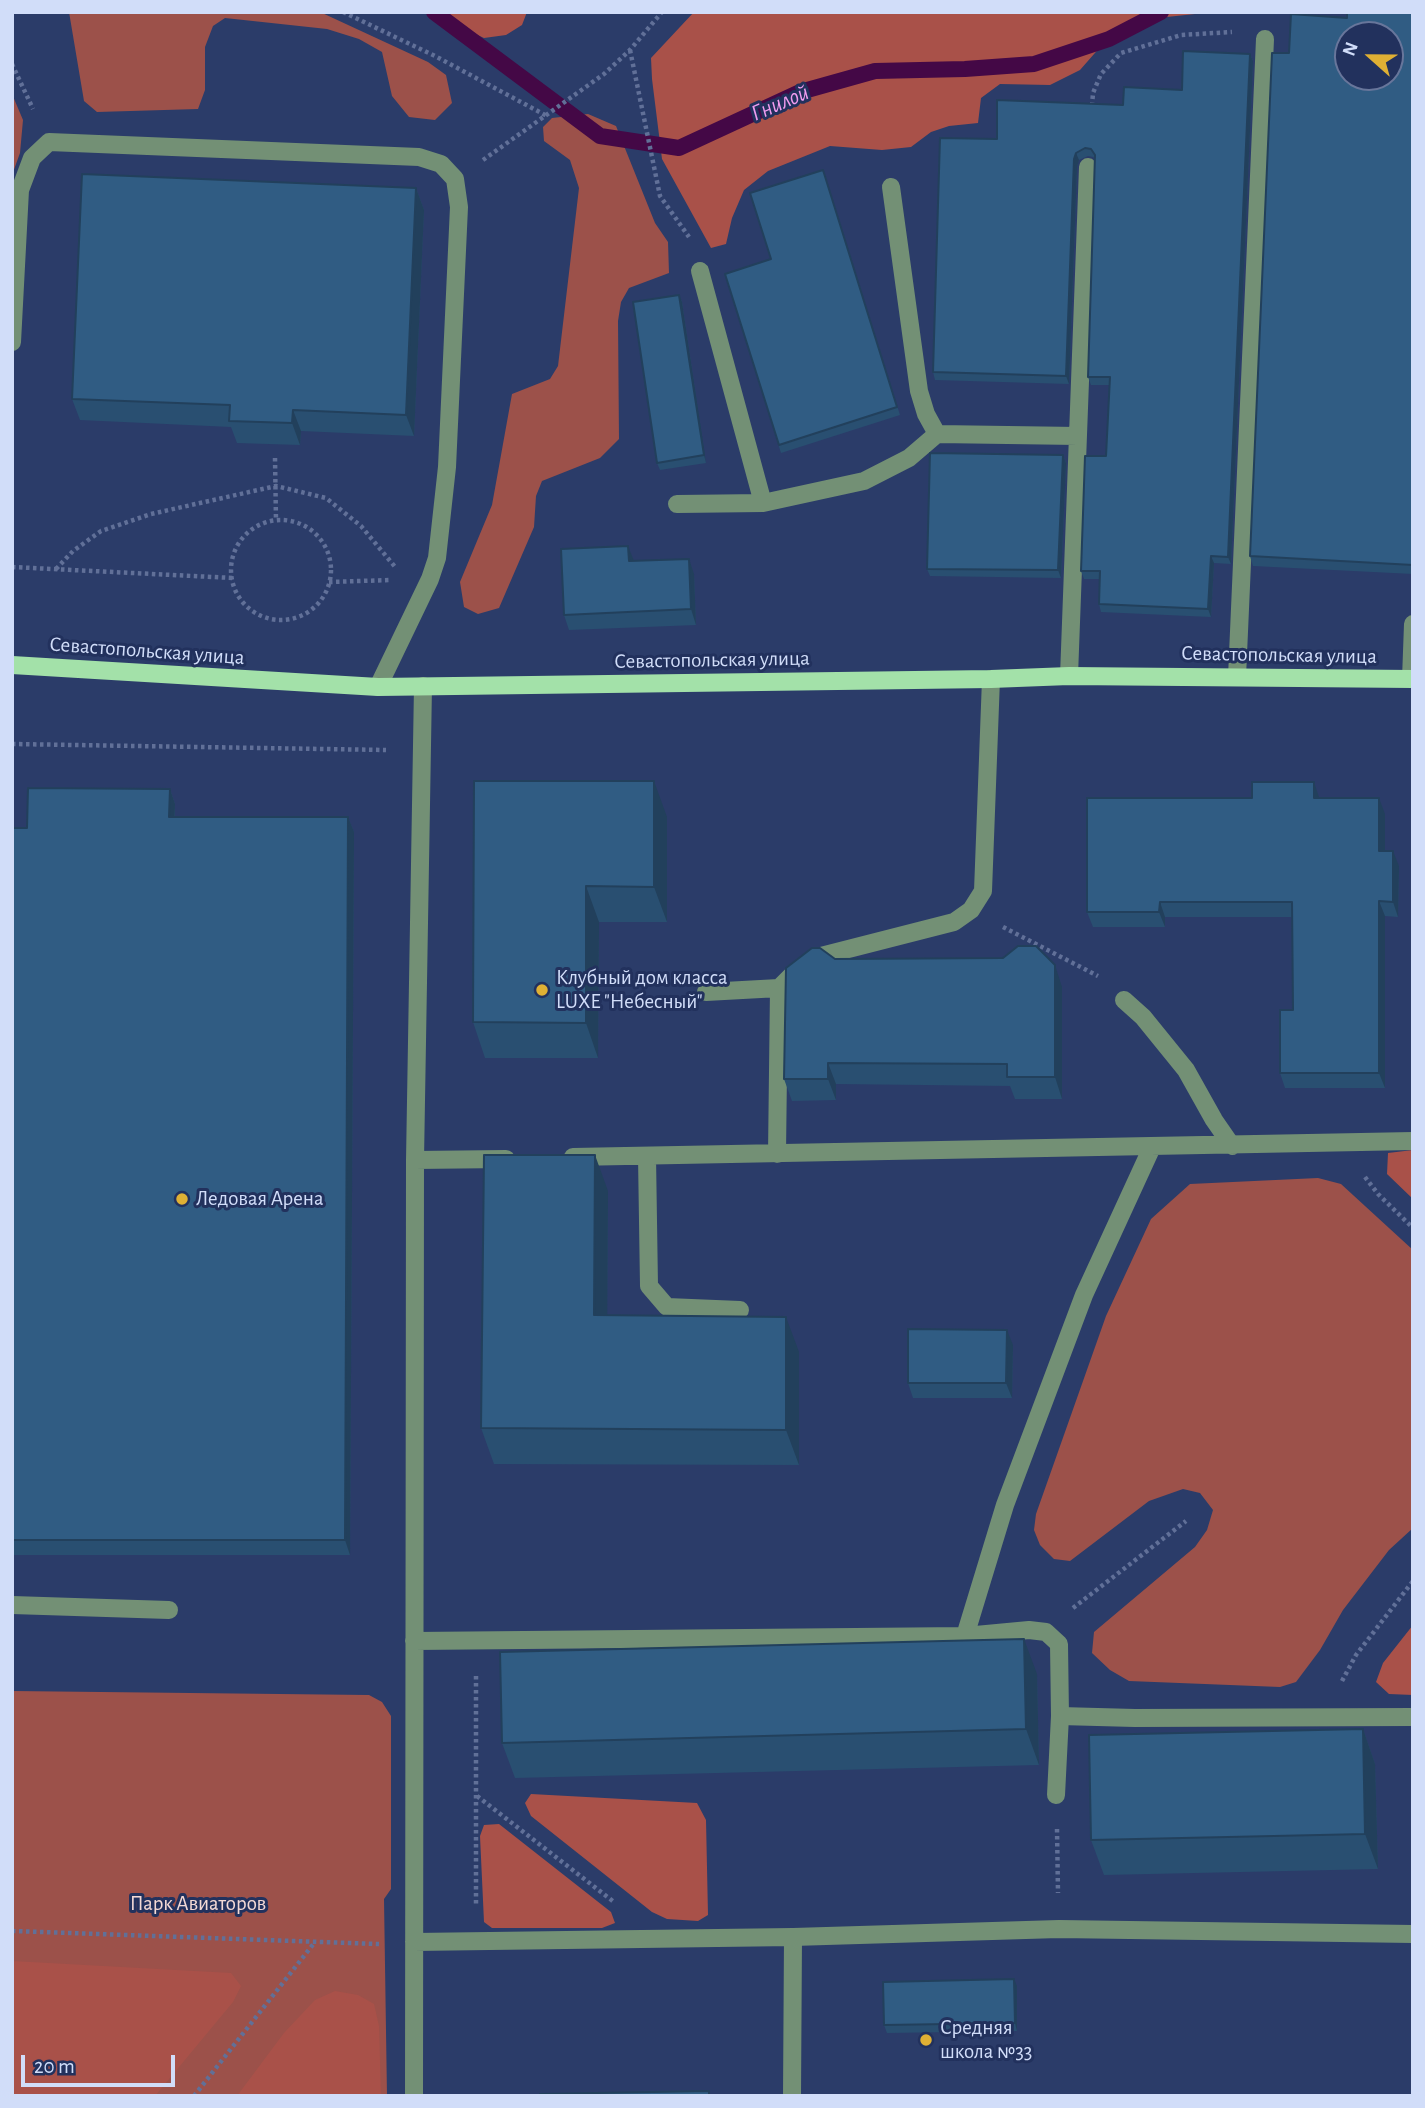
<!DOCTYPE html>
<meta charset="utf-8">
<style>
body{margin:0}
#map{position:relative;width:1425px;height:2108px;overflow:hidden;background:#2b3c69;font-family:"Alegreya Sans",sans-serif}
canvas{display:block}
.frame{position:absolute;inset:0;border:14px solid #d1ddf9;pointer-events:none}
.north{position:absolute;left:1334px;top:21px;width:70px;height:70px;box-sizing:border-box;background:#22315d;border:2px solid #68769b;border-radius:50%;rotate:291deg;font-size:19px;font-weight:700;line-height:28px;text-align:center;color:#d1ddf9}
.north::after{content:'';display:block;margin:auto;width:24px;height:32px;background:#dfb034;clip-path:polygon(50% 0,100% 100%,50% 72%,0 100%)}
.scale{position:absolute;left:21px;top:2055px;width:154px;height:32px;box-sizing:border-box;border:4px solid #d1ddf9;border-top:0;padding-left:9px;font-size:21px;line-height:24px;white-space:nowrap;color:#d1ddf9;-webkit-text-stroke:5px #22315d;paint-order:stroke}
</style>
<div id="map">
<canvas width="1425" height="2108"></canvas>
<div class="frame"></div>
<div class="north">N</div>
<div class="scale">20 m</div>
</div>
<script>
const ctx = document.querySelector('canvas').getContext('2d');
ctx.lineJoin = 'round';
function fill(path, color) {
  ctx.fillStyle = color;
  ctx.fill(path, 'evenodd');
}
function poly(rows) {
  const path = new Path2D();
  for (const r of rows) {
    if (r.length === 3) {
      path.moveTo(r[0] + r[2], r[1]);
      path.arc(r[0], r[1], r[2], 0, 2 * Math.PI);
      continue;
    }
    path.moveTo(r[0], r[1]);
    for (let i = 2; i < r.length; i += 2) path.lineTo(r[i], r[i + 1]);
  }
  return path;
}
function strokePath(path, color, width, dash) {
  ctx.strokeStyle = color;
  ctx.lineWidth = width;
  ctx.lineCap = dash ? 'butt' : 'round';
  ctx.setLineDash(dash || []);
  ctx.stroke(path);
}
function label(font, color, halo, rows, align = 'center') {
  ctx.font = font + ' "Alegreya Sans",sans-serif';
  ctx.lineWidth = 6;
  ctx.setLineDash([]);
  ctx.textBaseline = 'middle';
  ctx.strokeStyle = halo;
  ctx.fillStyle = color;
  for (const [text, x, y, turn = 0] of rows) {
    ctx.save();
    ctx.translate(x, y);
    ctx.rotate((+turn || 0) * Math.PI / 180);
    ctx.textAlign = isNaN(turn) ? turn : align;
    if (halo) ctx.strokeText(text, 0, 0);
    ctx.fillText(text, 0, 0);
    ctx.restore();
  }
}
fill(poly([
 [69,12,320,12,428,62,446,75,452,103,435,120,409,117,392,96,382,52,359,39,327,29,225,18,213,26,205,47,205,90,198,109,97,112,84,101],
 [12,94,23,120,20,153,12,175],
 [588,114,616,126,655,223,668,242,669,273,629,288,621,302,618,321,619,439,600,458,542,481,536,496,534,527,499,608,478,614,464,607,460,582,492,505,512,394,550,379,558,366,579,188,570,160,544,141,543,127,552,118],
 [1318,1178,1341,1184,1413,1250,1413,1528,1389,1550,1343,1610,1320,1650,1296,1682,1280,1687,1129,1681,1110,1670,1092,1653,1094,1632,1195,1547,1207,1530,1213,1510,1200,1493,1183,1489,1149,1501,1070,1561,1054,1559,1040,1545,1034,1530,1036,1514,1106,1316,1151,1219,1190,1184],
 [12,1691,369,1695,382,1702,391,1716,391,1889,384,1899,387,2096,12,2096]
]), '#9c514a');
fill(poly([
 [428,12,527,12,522,25,506,35,484,38],
 [694,12,1214,12,1157,18,1109,37,1080,70,1050,85,1000,84,981,98,978,123,949,126,931,132,911,147,882,150,830,146,768,171,744,190,732,218,726,244,711,248,662,159,652,79,651,58],
 [1413,1150,1413,1199,1387,1174,1388,1153],
 [1413,1625,1413,1695,1389,1694,1376,1682,1383,1663],
 [531,1794,697,1803,706,1820,708,1915,698,1921,667,1919,652,1912,531,1816,525,1803],
 [499,1824,611,1912,615,1923,602,1928,492,1928,484,1922,480,1836,484,1825],
 [12,1961,231,1973,241,1986,233,2002,155,2096,12,2096],
 [335,1991,358,1995,374,2004,379,2026,381,2096,237,2096,284,2033,315,2000]
]), '#a95149');
strokePath(poly([
 [434,12,600,136,679,148,800,92,875,71,965,69,1034,64,1109,39,1161,12]
]), '#440846', 16);
strokePath(poly([
 [343,12,435,56,547,116],
 [630,50,660,196,689,237],
 [12,64,33,109],
 [1092,106,1093,93,1101,74,1121,53,1181,35,1232,32],
 [483,160,604,74,630,50,662,12],
 [275,458,276,521],
 [281,570,50],
 [12,567,233,578],
 [56,569,73,551,101,531,151,514,276,486,326,498,361,526,396,568],
 [329,582,391,580],
 [12,744,386,750],
 [1003,927,1098,976],
 [1365,1177,1378,1194,1413,1228],
 [1073,1608,1186,1521],
 [476,1676,476,1906],
 [1342,1681,1356,1655,1413,1581],
 [477,1796,614,1902],
 [1057,1829,1058,1893],
 [12,1931,379,1944],
 [194,2096,315,1942]
]), '#617098', 4.5, [3.5, 3.5]);
strokePath(poly([
 [891,187,919,391,926,414,937,434,1078,436],
 [700,271,763,503,864,481,909,458,937,434],
 [12,342,20,190,32,158,49,142,419,157,441,164,455,179,459,207,447,467,437,558,430,579,378,687],
 [677,504,763,503],
 [1069,676,1088,167],
 [1237,677,1265,39],
 [1411,679,1413,624],
 [706,992,779,988],
 [1124,1000,1143,1017,1186,1070,1214,1120,1232,1146],
 [777,1154,779,988,793,974,821,956,954,922,971,910,983,891,991,679],
 [647,1156,649,1286,667,1307,740,1310],
 [573,1157,1413,1141],
 [415,1160,506,1159],
 [12,1605,169,1610],
 [965,1636,1005,1505,1084,1295,1152,1147],
 [414,1641,965,1636,1029,1630,1046,1632,1059,1644,1060,1716,1056,1795],
 [1060,1716,1135,1718,1413,1717],
 [414,1942,793,1937,1059,1929,1413,1934],
 [414,2096,415,1160,423,686],
 [792,2096,793,1937]
]), '#739075', 18);
strokePath(poly([
 [12,665,378,687,991,679,1069,676,1413,679]
]), '#a3e1a9', 18);
fill(poly([
 [1413,12,1413,574,1253,566,1250,556,1289,53,1347,18],
 [1250,54,1253,61,1231,564,1214,563,1211,617,1101,612,1099,604,1100,579,1084,579,1081,571,1106,456,1109,385,1091,385,1088,377,1095,159,1093,157,1088,156,1079,160,1077,167,1069,384,935,380,933,372,997,139,1182,90],
 [826,178,900,415,781,453,725,274,771,259],
 [416,188,424,210,414,436,301,431,300,445,237,443,231,427,80,420,72,399],
 [679,295,682,302,706,463,660,470,657,463],
 [1063,455,1066,463,1061,578,930,576,927,569],
 [634,561,694,574,696,625,569,630,564,615],
 [474,781,667,817,667,922,599,922,598,1058,485,1058,473,1022],
 [170,789,175,804,175,817,348,817,354,832,350,1555,12,1555,12,828,27,828],
 [1319,797,1319,798,1385,814,1385,851,1399,866,1398,917,1385,916,1385,1088,1285,1088,1280,1073,1293,1010,1292,917,1165,917,1165,927,1093,927,1087,912,1252,798],
 [835,959,1062,987,1062,1099,1015,1099,1010,1086,836,1084,836,1100,792,1101,784,1079],
 [608,1191,607,1316,799,1352,799,1465,494,1464,481,1428],
 [1013,1345,1012,1398,913,1398,908,1383],
 [1037,1674,1039,1765,515,1778,502,1743],
 [1363,1729,1375,1764,1378,1869,1104,1875,1091,1840],
 [1017,1986,1017,2031,887,2033,884,2025]
]), '#294f71');
fill(poly([
 [1250,54,1253,61,1231,564,1228,557],
 [1076,153,1079,160,1077,167,1069,384,1066,376,1074,159],
 [416,188,424,210,414,436,406,415],
 [679,295,682,302,706,463,704,455],
 [293,410,301,431,300,445,292,423],
 [1063,455,1066,463,1061,578,1058,570],
 [628,546,634,561,629,561],
 [1211,556,1214,563,1211,617,1208,609],
 [689,559,694,574,696,625,691,609],
 [654,781,667,817,667,922,654,887],
 [1314,782,1319,797,1319,814,1314,798],
 [170,789,175,804,174,832,169,817],
 [1379,798,1385,814,1385,866,1379,851],
 [348,817,354,832,350,1555,345,1540],
 [1393,851,1399,866,1398,917,1393,902],
 [586,886,599,922,598,1058,586,1023],
 [1379,901,1385,916,1385,1088,1379,1073],
 [1160,902,1165,917,1165,927,1159,912],
 [1055,965,1062,987,1062,1099,1055,1077],
 [828,1063,836,1084,836,1100,828,1079],
 [595,1155,608,1191,607,1351,594,1315],
 [786,1317,799,1352,799,1465,786,1430],
 [1007,1330,1013,1345,1012,1398,1006,1383],
 [1024,1639,1037,1674,1039,1765,1026,1729],
 [1363,1729,1375,1764,1378,1869,1365,1834],
 [1014,1979,1017,1986,1017,2031,1015,2023]
]), '#22405c');
const building = poly([
 [1347,12,1413,12,1413,565,1250,556,1272,53,1289,53,1291,14,1347,18,1347,12],
 [1348,35,1390,35,1390,77,1348,77,1348,35],
 [1183,51,1250,54,1228,557,1211,556,1208,609,1099,604,1100,571,1081,571,1085,456,1106,456,1110,377,1088,377,1095,155,1091,149,1085,148,1076,153,1074,159,1066,376,933,372,940,138,997,139,997,100,1123,105,1124,87,1182,90,1183,51],
 [823,170,897,407,779,445,725,274,771,259,750,193,823,170],
 [82,174,416,188,406,415,293,410,292,423,229,421,230,405,72,399,82,174],
 [679,295,704,455,657,463,633,302,679,295],
 [930,453,1063,455,1058,570,927,569,930,453],
 [628,546,629,561,689,559,691,609,564,615,561,549,628,546],
 [474,781,654,781,654,887,586,886,586,1023,473,1022,474,781],
 [1252,782,1314,782,1314,798,1379,798,1379,851,1393,851,1393,902,1379,901,1379,1073,1280,1073,1280,1010,1293,1010,1292,902,1160,902,1159,912,1087,912,1087,798,1252,798,1252,782],
 [28,788,170,789,169,817,348,817,345,1540,12,1540,12,828,27,828,28,788],
 [1018,946,1036,946,1055,965,1055,1077,1007,1077,1007,1064,828,1063,828,1079,784,1079,786,968,812,948,820,948,835,959,1003,958,1018,946],
 [484,1155,595,1155,594,1315,786,1317,786,1430,481,1428,484,1155],
 [908,1329,1007,1330,1006,1383,908,1383,908,1329],
 [1024,1639,1026,1729,502,1743,500,1652,1024,1639],
 [1363,1729,1365,1834,1091,1840,1089,1735,1363,1729],
 [1014,1979,1015,2023,884,2025,883,1982,1014,1979],
 [709,2091,709,2096,540,2096,540,2094,709,2091]
]);
fill(building, '#305c83');
strokePath(building, '#22405c', 2);
for (const [x, y, r, color] of [
 [542,990,7,"#dfb034"],
 [182,1199,7,"#dfb034"],
 [926,2040,7,"#dfb034"]
]) {
  const dot = new Path2D();
  dot.arc(x, y, r, 0, 2 * Math.PI);
  ctx.fillStyle = color;
  ctx.fill(dot);
  strokePath(dot, '#22315d', 2.5);
}
label('21px', '#d1ddf9', '#22315d', [
 ["Севастопольская улица",147,651,4],
 ["Севастопольская улица",1279,655,1],
 ["Севастопольская улица",712,660,-1]
]);
label('21px', '#d1ddf9', '#22315d', [
 ["Клубный дом класса",556,978],
 ["LUXE \"Небесный\"",556,1002],
 ["Ледовая Арена",196,1199],
 ["Средняя",940,2028],
 ["школа №33",940,2052]
], 'left');
label('21px', '#f4dad6', '#22315d', [
 ["Парк Авиаторов",198,1904]
]);
label('italic 23px', '#f09bef', '#22315d', [
 ["Гнилой",780,103,-23]
]);
</script>
